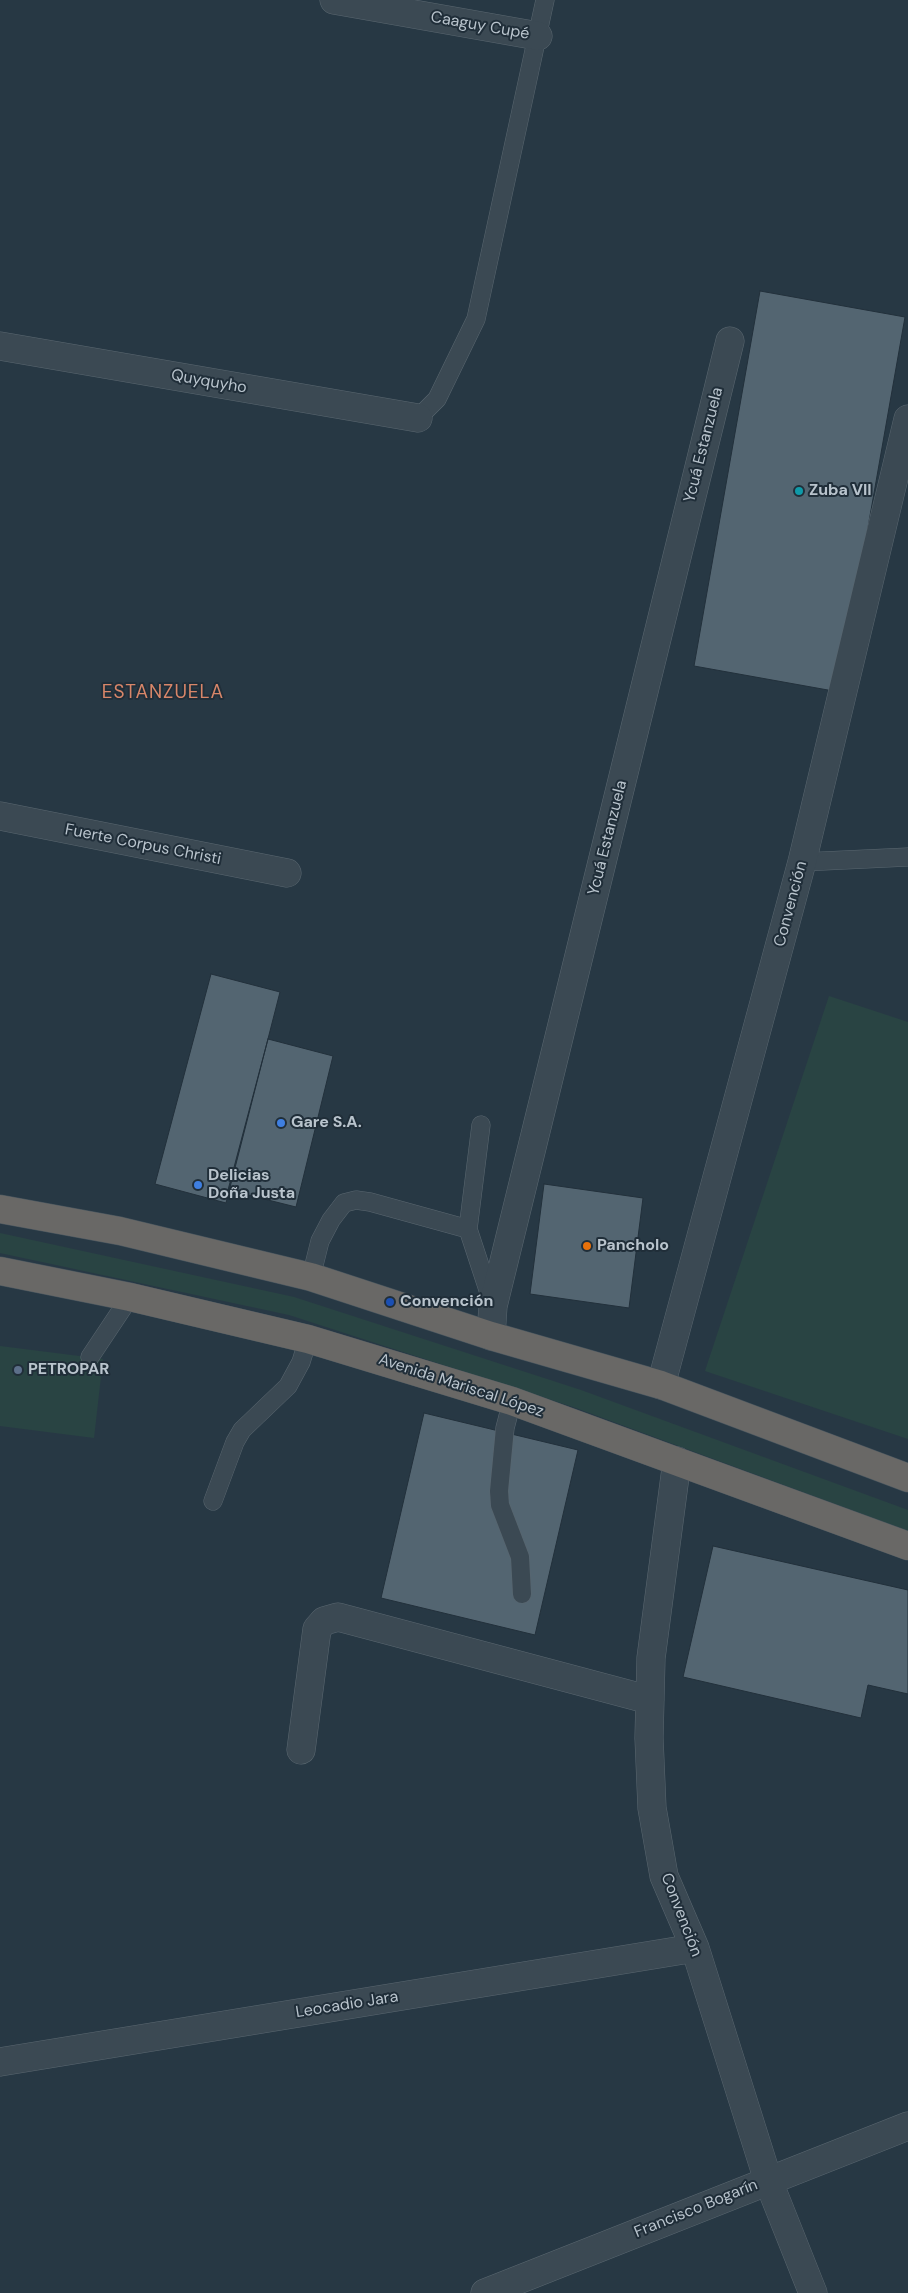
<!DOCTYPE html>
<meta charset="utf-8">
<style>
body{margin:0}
canvas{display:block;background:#273844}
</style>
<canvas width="908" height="2293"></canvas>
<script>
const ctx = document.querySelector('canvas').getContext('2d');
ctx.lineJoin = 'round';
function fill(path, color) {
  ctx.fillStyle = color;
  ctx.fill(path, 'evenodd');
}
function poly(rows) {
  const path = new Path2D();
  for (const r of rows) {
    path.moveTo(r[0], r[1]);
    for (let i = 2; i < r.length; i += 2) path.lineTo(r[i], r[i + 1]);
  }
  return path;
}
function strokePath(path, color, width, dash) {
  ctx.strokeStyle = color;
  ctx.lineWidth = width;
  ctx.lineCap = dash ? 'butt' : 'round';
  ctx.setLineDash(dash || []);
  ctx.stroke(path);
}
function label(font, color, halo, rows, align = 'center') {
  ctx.font = font + ' "DM Sans",sans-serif';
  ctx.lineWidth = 4;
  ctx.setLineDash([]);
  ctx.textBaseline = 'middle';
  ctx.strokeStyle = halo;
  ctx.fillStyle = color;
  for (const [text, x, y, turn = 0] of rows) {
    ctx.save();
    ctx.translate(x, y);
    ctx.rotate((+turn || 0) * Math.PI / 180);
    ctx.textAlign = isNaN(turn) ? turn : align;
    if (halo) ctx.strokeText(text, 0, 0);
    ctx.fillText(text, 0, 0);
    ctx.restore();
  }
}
fill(poly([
 [829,996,908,1022,908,1439,705,1371],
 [0,1233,294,1297,581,1390,908,1510,908,1531,576,1408,289,1315,0,1253],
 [0,1346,103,1359,94,1438,0,1426]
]), '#294443');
const building = poly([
 [760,291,905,317,839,692,694,666,760,291],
 [211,974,280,992,226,1203,155,1184,211,974],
 [268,1039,333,1056,296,1207,228,1190,268,1039],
 [544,1184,643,1198,629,1308,530,1294,544,1184],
 [424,1413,578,1450,535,1635,381,1598,424,1413],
 [713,1546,908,1590,908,1694,868,1685,861,1718,683,1677,713,1546]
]);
fill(building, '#536571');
strokePath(building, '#22303b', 1);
const service = poly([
 [418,418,437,399,476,319,545,0],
 [802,862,908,857],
 [481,1125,468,1229,493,1305],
 [311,1277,320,1241,331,1220,344,1203,356,1200,370,1202,468,1229],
 [90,1357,130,1297],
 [512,1401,505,1428,499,1491,500,1505,520,1557,522,1594],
 [213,1501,235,1442,242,1430,288,1386,301,1362,308,1339]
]);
const minor = poly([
 [334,0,538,36],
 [0,346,418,418],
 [0,816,287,873],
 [491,1336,493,1306,730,341],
 [661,1385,802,862,908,419],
 [677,1461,651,1658,649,1738,652,1808,664,1876,695,1948,768,2180,813,2293],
 [301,1750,317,1629,324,1621,338,1617,650,1700],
 [0,2062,695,1948],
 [485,2293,908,2126]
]);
const trunk = poly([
 [0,1209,120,1231,311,1277,491,1336,661,1385,908,1478],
 [0,1271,130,1297,308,1339,512,1401,908,1546]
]);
strokePath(service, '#5a6770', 19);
strokePath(minor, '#5a6770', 29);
strokePath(trunk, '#46545e', 29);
strokePath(service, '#3b4953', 18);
strokePath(minor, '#3b4953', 28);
strokePath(trunk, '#696866', 28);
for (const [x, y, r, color] of [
 [799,491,5,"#0f9aa8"],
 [281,1123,5,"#3f7fe0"],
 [198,1185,5,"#3f7fe0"],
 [587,1246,5,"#e8710a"],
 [390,1302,5,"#1a4fb4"],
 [18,1370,5,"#5c6f8a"]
]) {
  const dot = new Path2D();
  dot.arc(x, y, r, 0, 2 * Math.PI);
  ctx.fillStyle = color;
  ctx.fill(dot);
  strokePath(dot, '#202e39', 2);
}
label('16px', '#b9c4cd', '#202e39', [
 ["Caaguy Cupé",480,26,10],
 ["Quyquyho",209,382,10],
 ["Ycuá Estanzuela",704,445,-76],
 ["Ycuá Estanzuela",608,838,-76],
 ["Fuerte Corpus Christi",143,845,11],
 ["Convención",791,904,-75],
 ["Avenida Mariscal López",461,1386,18],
 ["Convención",681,1915,69],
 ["Leocadio Jara",347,2005,-9],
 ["Francisco Bogarín",696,2209,-22]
]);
label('bold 16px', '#b9c4cd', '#202e39', [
 ["Zuba VII",809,491],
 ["Gare S.A.",291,1123],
 ["Delicias",208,1176],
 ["Doña Justa",208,1194],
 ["Pancholo",597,1246],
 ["Convención",400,1302],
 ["PETROPAR",28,1370]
], 'left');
ctx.letterSpacing = '1px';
label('19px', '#d88669', '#202e39', [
 ["ESTANZUELA",163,693]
]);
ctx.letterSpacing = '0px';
</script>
